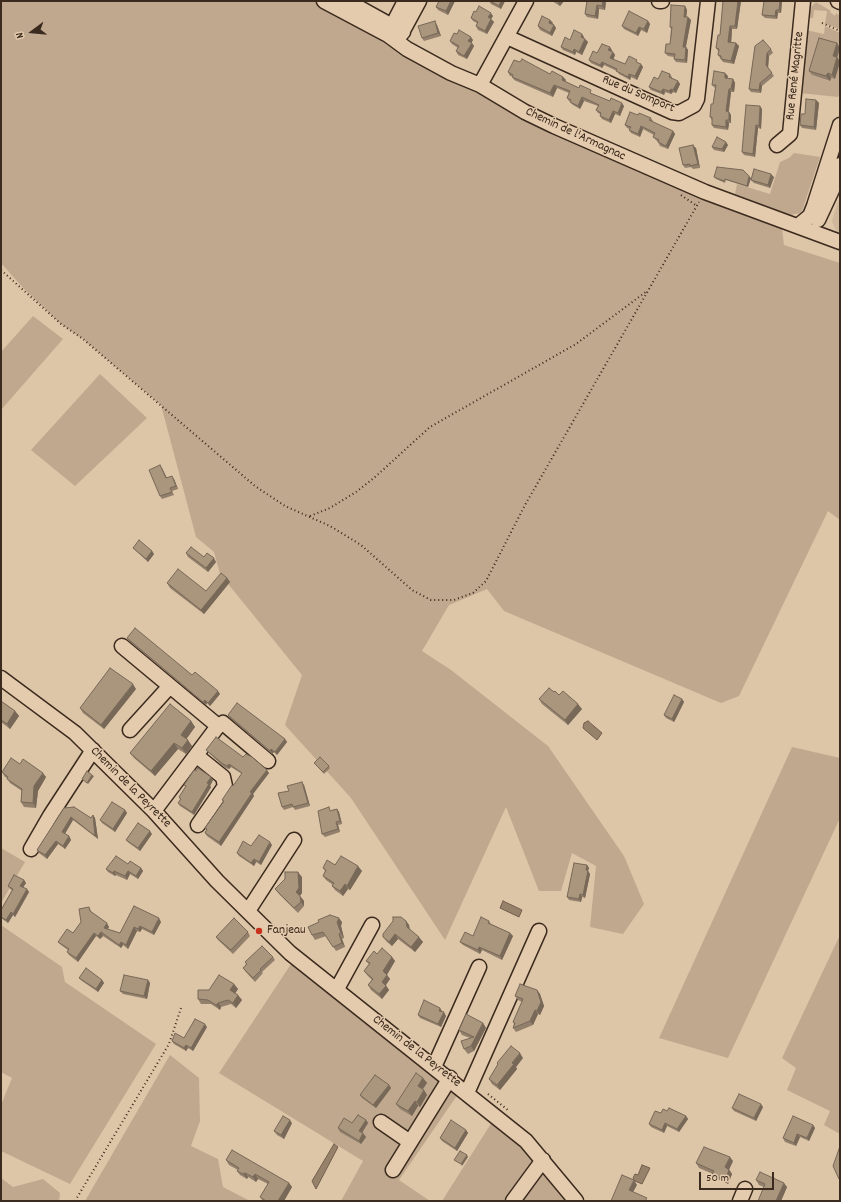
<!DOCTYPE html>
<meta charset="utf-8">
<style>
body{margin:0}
#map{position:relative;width:841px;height:1202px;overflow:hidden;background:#ddc5a7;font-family:Dekko,sans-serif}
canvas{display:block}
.frame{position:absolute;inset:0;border:2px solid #3b2a1e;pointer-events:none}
.north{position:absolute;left:12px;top:12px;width:40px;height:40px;-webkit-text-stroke:3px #e4cbad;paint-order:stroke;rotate:254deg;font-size:11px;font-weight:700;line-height:16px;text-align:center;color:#3b2a1e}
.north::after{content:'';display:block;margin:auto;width:14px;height:18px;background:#3b2a1e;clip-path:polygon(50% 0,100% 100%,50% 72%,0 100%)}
.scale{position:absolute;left:699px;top:1172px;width:75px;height:18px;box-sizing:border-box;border:2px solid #3b2a1e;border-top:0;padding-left:5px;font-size:12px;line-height:14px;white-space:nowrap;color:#3b2a1e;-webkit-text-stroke:3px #e4cbad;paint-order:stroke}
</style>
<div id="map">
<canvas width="841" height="1202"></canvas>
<div class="frame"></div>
<div class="north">N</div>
<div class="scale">50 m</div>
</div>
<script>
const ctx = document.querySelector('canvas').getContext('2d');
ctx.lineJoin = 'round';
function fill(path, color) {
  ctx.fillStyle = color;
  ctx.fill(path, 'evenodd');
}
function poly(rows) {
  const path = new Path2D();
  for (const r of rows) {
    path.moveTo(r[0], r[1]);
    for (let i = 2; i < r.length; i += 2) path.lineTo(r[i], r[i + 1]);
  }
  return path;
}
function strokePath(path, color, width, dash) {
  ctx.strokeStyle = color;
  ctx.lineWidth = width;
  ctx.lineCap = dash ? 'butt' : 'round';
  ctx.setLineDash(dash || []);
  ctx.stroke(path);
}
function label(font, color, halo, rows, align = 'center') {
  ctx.font = font + ' Dekko,sans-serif';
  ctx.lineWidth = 3;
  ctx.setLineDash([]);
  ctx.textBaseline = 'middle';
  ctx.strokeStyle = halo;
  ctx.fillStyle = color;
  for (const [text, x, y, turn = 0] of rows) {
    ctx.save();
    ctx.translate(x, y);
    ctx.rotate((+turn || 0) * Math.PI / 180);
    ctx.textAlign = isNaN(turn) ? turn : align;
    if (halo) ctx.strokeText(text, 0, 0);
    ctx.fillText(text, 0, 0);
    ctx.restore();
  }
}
fill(poly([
 [840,196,840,236,838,235,832,221]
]), '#ceb79a');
fill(poly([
 [1,1,313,1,390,37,490,90,781,220,784,245,840,263,840,520,828,511,739,696,721,703,504,611,487,589,449,605,422,651,451,670,548,746,624,856,644,904,623,934,590,927,596,866,572,853,561,891,539,891,506,807,445,940,351,798,285,725,302,675,220,574,214,552,196,537,161,405,83,339,61,324,25,290,1,263],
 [816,2,831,11,830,12,835,16,836,13,840,16,840,29,825,24,827,11,814,10,813,18,807,18,811,7],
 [825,26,840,33,840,59,837,58,812,75,829,81,831,78,835,79,840,63,840,92,838,97,800,93,806,30,824,34],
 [794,153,820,157,802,211,800,213,790,215,735,194,737,184,770,194,780,162,789,158],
 [33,316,63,339,1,410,1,352],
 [100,374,147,418,75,486,31,450],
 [792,747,840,758,840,818,728,1058,659,1038],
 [1,848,25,862,1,903],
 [1,925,62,967,65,982,156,1044,70,1184,1,1151,1,1105,12,1078,1,1072],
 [840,935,840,1134,824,1125,830,1111,787,1090,796,1068,782,1058],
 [291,964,328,989,458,1094,399,1180,430,1201,341,1201,363,1161,219,1073],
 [170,1055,199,1078,200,1121,191,1146,218,1159,223,1187,250,1201,85,1201],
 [492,1122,530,1155,565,1201,442,1201],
 [1,1178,13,1187,43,1179,60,1193,59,1201,1,1201]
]), '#bfa88e');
const water = poly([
 [588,721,602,733,597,740,583,728,584,723,588,721],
 [503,901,522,910,519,917,500,908,503,901],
 [334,1144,338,1147,316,1189,312,1181,334,1144],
 [642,1165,650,1168,642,1184,635,1181,633,1178,635,1174,638,1175,642,1165]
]);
fill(water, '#96816b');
strokePath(water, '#725e4c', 1);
const minor = poly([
 [324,1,388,35,407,49,451,73,480,85,525,112,554,126,705,192,840,242],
 [347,1,403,32],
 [659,1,662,1],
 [838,1,840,2],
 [388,34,405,1],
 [507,37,672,112,679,113,694,105,697,99,708,1],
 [399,38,419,1],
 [480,85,526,1],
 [777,145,790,134,803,1],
 [818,220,832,190,840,165],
 [798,226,810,216,814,206,840,125],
 [122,646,218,726,154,811],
 [1,678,75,733,154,811,217,881,290,953,526,1141,576,1201],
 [218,726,223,723,268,761],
 [130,730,170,686],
 [197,756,223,777,225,786,198,825],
 [31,849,50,816,93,750],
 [248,911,294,840],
 [337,989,372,925],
 [434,1067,479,967],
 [467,1093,539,931],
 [381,1122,410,1142],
 [393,1170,450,1078],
 [513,1201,543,1160],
 [740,1201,745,1189]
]);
strokePath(minor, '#3b2a1e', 17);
strokePath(poly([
 [822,23,840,31],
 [681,195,697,206],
 [1,270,61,324,83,339,255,486,285,506,330,526,361,545,412,590,431,600,454,600,473,593,486,581,525,505,699,202],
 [310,516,330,508,356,492,374,478,430,427,576,344,647,291],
 [488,1094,509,1111],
 [75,1201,169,1044,181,1008]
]), '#3b2a1e', 2, [1, 3]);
strokePath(minor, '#e4cbad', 14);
fill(poly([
 [455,1,448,15,438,10,436,7],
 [489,1,505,1,501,9,491,4],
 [552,1,564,1,560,6],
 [587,1,606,1,605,10,599,9,598,19,587,17,585,14],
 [723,1,741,1,737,29,732,29,731,42,736,43,739,46,734,64,723,62,718,55,719,52,716,48,720,35],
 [782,1,781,13,778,13,777,19,765,18,762,15],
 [685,6,687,10,686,17,688,17,691,20,686,47,688,50,687,63,676,62,674,59,674,57,668,56,665,53,670,44,671,29,670,27],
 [476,12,493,16,491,19,494,22,487,34,478,30,476,26,477,23,473,21,471,18],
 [550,20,553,23,552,24,554,25,556,28,552,36,540,30,538,26],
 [648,21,650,24,647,33,641,30,638,36,624,29,622,26],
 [437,25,441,36,424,41,422,38],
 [457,34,473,40,471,43,474,46,467,59,458,55,456,51,458,48,452,44,450,41],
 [584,37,584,38,588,42,582,55,576,52,575,55,563,50,561,47,570,40],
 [755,46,771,49,773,53,769,56,768,68,774,76,762,86,761,93,751,92,749,89],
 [840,48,837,57,835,79,831,78,830,81,812,75,809,71],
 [612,50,612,52,613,52,615,55,613,59,625,64,639,63,643,67,637,80,631,77,630,80,619,74,617,71,604,65,602,68,591,63,589,60,597,53],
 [508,72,550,74,563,77,566,80,565,81,579,88,593,94,610,101,624,106,620,116,615,114,611,123,602,119,600,116,600,114,598,113,596,110,598,106,584,101,580,109,573,105,570,102,571,101,569,101,567,98,569,93,557,88,553,97,514,80,512,76,510,76],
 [670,74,672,77,672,78,678,81,680,84,676,93,673,92,671,94,665,92,664,95,651,90,649,87,658,79],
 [728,76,727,79,733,79,735,83,734,92,731,92,729,112,731,115,731,123,729,123,728,130,714,128,712,125,712,120,710,117,713,104,715,88,712,85],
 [816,100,819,103,816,130,802,128,800,125],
 [762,109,761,129,758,128,755,157,744,155,742,152],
 [638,115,651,118,653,121,652,122,673,131,675,134,668,149,660,146,658,142,653,137,654,135,643,129,640,137,631,133,629,130,630,129,627,128,625,125],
 [728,145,724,152,714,150,712,147],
 [696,148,700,168,693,169,691,167,685,168,683,165],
 [714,177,751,178,748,187,726,180,725,183,716,179],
 [774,177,770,188,754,183,751,180],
 [162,468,167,478,174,479,178,489,172,491,174,495,162,499,160,496],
 [133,548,152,551,154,554,148,562,135,550],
 [186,553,204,557,216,562,208,572,188,557],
 [227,578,230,582,204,614,170,588,167,583,206,591],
 [127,638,192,675,220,694,210,706,207,703,206,705,129,641],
 [136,689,104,729,83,713,80,708],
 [554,692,582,709,568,725,542,704,539,699],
 [682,699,684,702,674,722,666,718,664,715],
 [1,701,15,711,19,716,10,729,1,722],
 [228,715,285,739,287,742,277,755,274,752,272,754,230,718],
 [191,721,195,727,186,739,192,746,186,754,178,749,155,776,134,758,130,753],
 [206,750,243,757,269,773,253,794,254,796,221,846,207,836,205,833,207,830,205,828,224,802,222,800,233,786,242,774,231,767,229,769,225,768,209,753],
 [314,763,329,766,330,768,324,774],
 [20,764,46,777,38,791,36,808,24,807,21,802,22,791,10,783,7,778,5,777,2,772],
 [213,780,210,786,211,787,205,797,194,815,180,806,178,803,180,800,179,797,186,787,184,785],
 [304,785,310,806,295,810,293,807,284,810,282,807,289,791],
 [64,808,91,818,93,815,95,818,98,839,73,820,65,834,69,836,71,840,65,849,58,844,47,859,39,853,37,850],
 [337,809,339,812,342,824,338,825,340,832,325,837,322,834,332,810],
 [125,810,127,813,115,832,102,823,100,820],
 [152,834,140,851,129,843,126,840],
 [272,845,261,865,256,862,254,866,239,856,237,853,251,846],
 [128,864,141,868,143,871,138,879,130,874,127,880,116,875,115,876,108,872,106,869],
 [335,865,362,871,350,890,348,889,343,896,335,890,332,886,333,885,326,880,323,876,325,871,323,868],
 [587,865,589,868,588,871,590,874,585,898,582,897,581,902,569,900,567,897],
 [302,877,302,893,300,896,304,901,304,906,298,913,279,894,275,889],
 [24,880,26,883,23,887,29,892,15,917,13,915,8,923,1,918,1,910,12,890,10,889,8,886],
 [134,906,161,922,154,935,142,929,140,932,137,931,128,949,123,945,121,948,103,936,100,939,96,936,78,962,69,955,67,952,68,950,61,945,58,942,73,933,81,922,89,907,92,913,109,927,108,929,120,933],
 [406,921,409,925,410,930,423,942,415,952,398,939,392,946,387,942,383,937],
 [489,921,491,924,510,933,513,936,502,960,482,950,480,954,463,945,460,942,473,936],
 [342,922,341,926,344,938,342,939,345,947,336,951,326,936,315,940,312,935],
 [248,932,250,936,233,954,218,940,216,937],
 [377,954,392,957,395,961,387,975,390,979,386,985,389,990,382,999,371,990,368,985,372,980,367,975,364,971,369,964,366,961],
 [273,957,275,960,262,972,263,973,255,982,245,971,243,968,246,964,245,962],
 [79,978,102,980,104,983,98,992,82,981],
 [148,980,150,983,147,999,123,994,120,991],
 [234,984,238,989,235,993,242,1000,236,1008,231,1004,221,1007,220,1010,211,1004,201,1004,198,999,209,990],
 [537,990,540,994,544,1006,540,1015,538,1014,533,1025,516,1032,513,1028,514,1024,513,1022,522,1002,518,1000,515,996],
 [442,1011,442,1012,446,1016,441,1027,420,1018,418,1015],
 [483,1023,486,1028,474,1051,468,1054,464,1049,470,1038,462,1035,459,1030],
 [207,1027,193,1051,188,1048,186,1051,174,1044,172,1041,184,1038],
 [523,1058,516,1067,517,1069,500,1090,492,1084,489,1079,498,1065,497,1063],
 [423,1078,427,1083,423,1089,427,1095,420,1107,418,1106,412,1116,400,1109,396,1104],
 [389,1085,391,1088,376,1108,362,1098,360,1095],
 [763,1107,756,1121,734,1111,732,1108],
 [667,1111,686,1116,688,1119,679,1132,667,1126,664,1133,651,1127,649,1124,661,1113],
 [366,1120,368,1123,362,1133,366,1137,361,1144,340,1132,338,1128],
 [292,1123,284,1139,277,1135,274,1131],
 [813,1125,815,1128,809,1141,800,1137,796,1146,785,1142,783,1138],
 [466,1130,468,1133,457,1151,442,1141,440,1138],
 [226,1160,289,1183,292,1187,284,1201,263,1201,260,1197,268,1184,258,1179,256,1182,248,1177,247,1179,240,1175,237,1171,238,1170,229,1165],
 [733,1161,729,1169,732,1174,728,1184,715,1178,713,1174,699,1168,696,1163],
 [756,1180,787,1187,781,1201,758,1201,764,1187,759,1185]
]), '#92806c');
fill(poly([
 [451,1,455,1,448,15,446,11],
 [501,1,505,1,501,9,499,6],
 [559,1,564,1,560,6,558,3],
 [603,1,606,1,605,10,602,6],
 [738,1,741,1,737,29,735,26],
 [780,1,782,1,781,13,779,10],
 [597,5,599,9,598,19,595,16],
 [685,6,687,10,686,20,684,17],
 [776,10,778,13,777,19,775,16],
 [491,13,493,16,490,21,488,17],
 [688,17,691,20,685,50,683,47],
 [491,19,494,22,487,34,485,31],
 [550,20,553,23,551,26,549,23],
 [435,21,437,25,441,36,438,33],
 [648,21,650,24,647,33,644,29],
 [554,25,556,28,552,36,550,33],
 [730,26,732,29,731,45,728,42],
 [639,27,641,30,638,36,636,33],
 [582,34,584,37,583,40,581,37],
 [471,37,473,40,470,45,468,41],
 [585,39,588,42,582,55,579,52],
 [472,43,474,46,467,59,464,56],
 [736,43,739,46,734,64,731,61],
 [837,43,840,48,836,61,833,56],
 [610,47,612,50,611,53,608,50],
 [686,47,688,50,687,63,685,60],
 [574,49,576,52,575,55,573,52],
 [613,52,615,55,613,61,610,58],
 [767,53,769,56,768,68,766,65],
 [837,57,840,61,840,63,835,79,832,75],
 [602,62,604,65,602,68,600,65],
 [641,64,643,67,637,80,635,76],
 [725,73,728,76,727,81,725,78],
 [828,73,831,78,830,81,826,76],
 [629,74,631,77,630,80,628,77],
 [563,77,566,80,564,83,562,80],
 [733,79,735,83,734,92,731,89],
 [678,81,680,84,676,93,673,90],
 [760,83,762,86,761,93,759,90],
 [554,85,557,88,553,97,550,93],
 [663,89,665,92,664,95,661,92],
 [671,89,673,92,671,94,669,91],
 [729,89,731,92,728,114,726,111],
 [582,97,584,101,580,109,578,106],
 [816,100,819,103,816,130,814,127],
 [622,103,624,106,620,116,618,113],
 [760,106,762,109,761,129,759,126],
 [613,111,615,114,611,123,609,120],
 [729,112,731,115,731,123,729,120],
 [726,120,729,123,728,130,726,127],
 [756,125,758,128,755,157,753,154],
 [641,126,643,129,640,137,638,134],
 [673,131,675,134,668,149,666,146],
 [726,142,728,145,724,152,722,149],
 [693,145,696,148,700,168,698,164],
 [771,174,774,177,770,188,768,185],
 [749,176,751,178,748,187,747,186],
 [160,465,162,468,168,481,166,478],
 [172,476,174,479,178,489,176,486],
 [152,551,154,554,148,562,146,559],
 [214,558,216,562,208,572,206,568],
 [227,578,230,582,204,614,201,610],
 [133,684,136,689,104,729,101,725],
 [218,691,220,694,210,706,208,703],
 [682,699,684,702,674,722,672,719],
 [205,700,207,703,206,705,203,702],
 [578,704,582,709,568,725,565,720],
 [15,711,19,716,10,729,7,724],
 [191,721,195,727,185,741,181,735],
 [285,739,287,742,277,755,275,752],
 [188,740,192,746,186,754,182,748],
 [174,743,178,749,155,776,151,771],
 [271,749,274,752,272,754,270,751],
 [229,764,231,767,229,769,227,766],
 [267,770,269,773,253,794,254,796,221,846,219,842,250,792],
 [43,773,46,777,38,791,36,808,33,803,34,786],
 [92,775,94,776,88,784,87,783],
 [211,777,213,780,210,786,211,787,205,797,194,815,192,812,207,783],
 [302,782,304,785,310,806,308,803],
 [337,809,339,812,342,824,340,821],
 [125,810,127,813,115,832,113,829],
 [93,815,95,818,98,839,95,836],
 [71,817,73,820,64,835,62,832],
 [336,822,338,825,340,832,338,829],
 [150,831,152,834,140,851,138,848],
 [69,836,71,840,65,849,63,846],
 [56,841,58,844,47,859,45,855],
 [270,842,272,845,261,865,259,862],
 [254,859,256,862,254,866,251,863],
 [587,865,589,868,588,871,590,874,585,898,583,895],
 [358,866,362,871,350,890,347,886],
 [141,868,143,871,138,879,136,876],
 [114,871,116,875,115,876,113,873],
 [128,871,130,874,127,880,125,876],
 [298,872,302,877,302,893,299,897,296,892],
 [24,880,26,883,22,889,20,886],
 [345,884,348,889,343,896,340,891],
 [27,889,29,892,15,917,13,914],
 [580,894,582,897,581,902,579,899],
 [300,896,304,901,304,906,301,902],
 [11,912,13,915,8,923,6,920],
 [159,918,161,922,154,935,152,932],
 [339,918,342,922,341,926,344,938,341,933,337,922],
 [406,921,409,925,410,932,407,927],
 [107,923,109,927,106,931,104,928],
 [140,926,142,929,140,932,138,929],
 [134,927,137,931,128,949,126,945],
 [101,932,103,936,100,939,98,936],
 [94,933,96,936,78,962,76,958],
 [510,933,513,936,502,960,500,956],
 [339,934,342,939,345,947,342,943],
 [395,934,398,939,392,946,389,942],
 [419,937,423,942,415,952,411,947],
 [121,942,123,945,121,948,119,945],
 [479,947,482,950,480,954,478,950],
 [392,957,395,961,386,976,383,971],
 [387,975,390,979,385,986,382,982],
 [102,980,104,983,98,992,96,989],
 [148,980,150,983,147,999,144,996],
 [234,984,238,989,234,995,230,990],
 [386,986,389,990,382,999,379,994],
 [537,990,540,994,544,1006,540,1015,537,1011],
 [238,995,242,1000,236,1008,233,1003],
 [218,1003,221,1007,220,1010,216,1005],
 [440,1008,442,1011,441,1014,439,1011],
 [535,1010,538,1014,533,1025,530,1021],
 [444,1012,446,1016,441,1027,438,1024],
 [483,1023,486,1028,474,1051,471,1046],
 [205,1024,207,1027,193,1051,191,1048],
 [186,1045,188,1048,186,1051,184,1048],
 [520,1053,523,1058,516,1067,517,1069,500,1090,497,1085,512,1063],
 [423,1078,427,1083,421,1091,418,1086],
 [389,1085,391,1088,376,1108,373,1105],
 [424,1090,427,1095,420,1107,417,1102],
 [415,1101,418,1106,412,1116,408,1111],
 [761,1104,763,1107,756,1121,754,1118],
 [686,1116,688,1119,679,1132,677,1129],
 [290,1120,292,1123,284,1139,281,1135],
 [366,1120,368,1123,361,1134,359,1131],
 [665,1123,667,1126,664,1133,662,1130],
 [813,1125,815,1128,809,1141,807,1138],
 [466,1130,468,1133,457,1151,455,1148],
 [363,1133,366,1137,361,1144,359,1141],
 [797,1134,800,1137,796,1146,794,1143],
 [467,1155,468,1157,462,1166,461,1164],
 [730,1157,733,1161,728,1172,725,1167],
 [729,1170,732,1174,728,1184,725,1180],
 [245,1173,248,1177,247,1179,243,1174],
 [255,1174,258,1179,256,1182,253,1177],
 [634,1180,637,1185,632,1194,629,1190],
 [289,1183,292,1187,284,1201,278,1201],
 [784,1183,787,1187,781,1201,776,1201]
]), '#776858');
const building = poly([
 [439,1,451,1,446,11,436,7,439,1],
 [490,1,501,1,499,6,490,1],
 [587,1,603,1,602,6,597,5,595,16,585,14,587,1],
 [723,1,738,1,735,26,730,26,728,42,736,43,731,61,721,59,721,56,718,55,719,49,716,48,718,35,720,35,723,1],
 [764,1,780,1,779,10,776,10,775,16,762,15,764,1],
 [671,5,685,6,684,17,688,17,683,47,686,47,685,60,674,59,675,54,665,53,666,44,670,44,672,27,670,27,671,5],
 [479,6,491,13,488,17,491,19,485,31,476,26,478,22,471,18,474,11,476,12,479,6],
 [629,11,648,21,644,29,639,27,636,33,622,26,629,11],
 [542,16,550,20,549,23,554,25,550,33,538,26,542,16],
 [435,21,438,33,422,38,418,26,435,21],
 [459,30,471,37,468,41,472,43,464,56,456,51,459,46,450,41,454,33,457,34,459,30],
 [574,30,582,34,581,37,585,39,579,52,574,49,573,52,561,47,565,37,570,40,574,30],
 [819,38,837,43,833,56,837,57,832,75,828,73,826,76,809,71,819,38],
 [763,40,771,49,767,53,766,65,772,73,760,83,759,90,749,89,755,46,763,40],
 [602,44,610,47,608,50,613,52,610,58,625,64,629,56,637,60,636,62,641,64,635,76,629,74,628,77,616,71,617,69,602,62,600,65,589,60,593,51,597,53,602,44],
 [522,59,550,74,552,71,563,77,562,80,579,88,580,85,591,90,590,93,610,101,611,98,622,103,618,113,613,111,609,120,600,116,601,113,596,110,599,105,582,97,578,106,570,102,571,100,567,98,570,91,554,85,550,93,512,77,513,75,508,72,514,60,520,62,522,59],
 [662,71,670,74,669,77,678,81,673,90,671,89,669,91,663,89,661,92,649,87,654,77,658,79,662,71],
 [714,71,725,73,725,78,733,79,731,89,729,89,726,111,729,112,729,120,726,120,726,127,712,125,712,117,710,117,711,104,713,104,716,85,712,85,714,71],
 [806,99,816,100,814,127,800,125,801,114,805,114,806,99],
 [746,105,760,106,759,126,756,125,753,154,742,152,746,105],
 [630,112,638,115,639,113,651,118,649,120,673,131,666,146,658,142,659,140,653,137,655,133,641,126,638,134,629,130,631,127,625,125,630,112],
 [717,137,726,142,722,149,712,147,717,137],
 [693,145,698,164,690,166,690,164,683,165,679,148,693,145],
 [717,167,743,170,749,176,747,186,725,179,724,181,714,177,717,167],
 [754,169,771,174,768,185,751,180,754,169],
 [160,465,166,478,172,476,176,486,170,488,172,492,160,496,149,470,160,465],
 [139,540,152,551,146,559,133,548,139,540],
 [191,547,204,557,207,553,214,558,206,568,186,553,191,547],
 [178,569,206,591,221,573,227,578,201,610,167,583,178,569],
 [135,628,192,675,195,672,218,691,208,703,205,700,203,702,127,638,135,628],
 [110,668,133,684,101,725,80,708,110,668],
 [549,688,554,692,555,691,559,695,563,691,578,704,565,720,539,699,549,688],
 [674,695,682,699,672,719,664,715,674,695],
 [1,701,15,711,7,724,1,720,1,701],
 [237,703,285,739,275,752,271,749,270,751,228,715,237,703],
 [170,704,191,721,181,735,188,740,182,748,174,743,151,771,130,753,170,704],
 [216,737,243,757,246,754,252,757,267,770,250,792,252,793,219,842,205,833,207,829,205,828,224,801,222,800,232,785,233,786,242,773,229,764,227,766,223,764,206,750,216,737],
 [320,757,329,766,323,772,314,763,320,757],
 [11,758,20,764,23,759,43,773,34,786,33,803,21,802,22,789,7,779,8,777,2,772,11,758],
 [198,768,211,777,207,783,209,784,203,794,192,812,178,803,181,799,179,797,186,786,184,785,194,770,196,771,198,768],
 [87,771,92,775,87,783,82,779,87,771],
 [302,782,308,803,293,807,292,804,282,807,278,793,289,791,287,786,302,782],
 [112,802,125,810,113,829,100,820,112,802],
 [74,807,91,818,93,815,95,836,71,817,62,832,69,836,63,846,56,841,45,855,37,850,64,808,74,807],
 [329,807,330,811,337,809,340,821,336,822,338,829,322,834,318,811,329,807],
 [138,823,150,831,138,848,126,840,138,823],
 [259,835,270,842,259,862,254,859,251,863,237,853,243,841,251,846,259,835],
 [116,856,128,864,130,861,141,868,136,876,128,871,125,876,114,871,113,873,106,869,116,856],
 [341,856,358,866,347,886,345,884,340,891,332,886,334,883,323,876,326,870,323,868,327,860,335,865,341,856],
 [574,863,587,865,586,870,588,871,583,895,580,894,579,899,567,897,574,863],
 [285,872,298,872,299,888,296,892,300,896,301,902,294,908,275,889,285,879,285,872],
 [14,875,24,880,20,886,27,889,13,914,11,912,6,920,1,917,1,910,13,889,8,886,14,875],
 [134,906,159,918,152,932,140,926,138,929,134,927,126,945,121,942,119,945,101,932,98,936,94,933,76,958,67,952,69,949,58,942,67,929,73,933,81,922,79,909,89,907,90,911,107,923,104,928,120,933,134,906],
 [330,915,339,918,337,922,341,933,339,934,342,943,333,947,323,932,312,935,308,927,319,922,318,920,330,915],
 [393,917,401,917,406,921,407,927,419,937,411,947,395,934,389,942,383,937,383,934,393,921,393,917],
 [481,917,489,921,488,923,510,933,500,956,479,947,478,950,460,942,465,932,473,936,481,917],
 [234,918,248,932,231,950,216,937,234,918],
 [262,946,273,957,260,969,261,970,253,978,243,968,247,964,245,962,262,946],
 [382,948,392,957,383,971,387,975,382,982,386,986,379,994,368,985,373,979,364,971,370,963,366,961,374,951,377,954,382,948],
 [86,968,102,980,96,989,79,978,86,968],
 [124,975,148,980,144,996,120,991,124,975],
 [219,975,234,984,230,990,238,995,233,1003,228,1000,218,1003,216,1005,208,1000,198,999,198,990,209,990,219,975],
 [520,984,537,990,541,1002,537,1011,535,1010,530,1021,513,1028,515,1023,513,1022,523,999,515,996,520,984],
 [424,1000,440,1008,439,1011,444,1012,438,1024,418,1015,424,1000],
 [466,1014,483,1023,471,1046,464,1049,461,1041,474,1037,459,1030,466,1014],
 [195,1019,205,1024,191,1048,186,1045,184,1048,172,1041,175,1033,184,1038,195,1019],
 [511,1046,520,1053,512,1063,514,1064,497,1085,489,1079,498,1064,497,1063,511,1046],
 [416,1073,423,1078,418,1086,424,1090,417,1102,415,1101,408,1111,396,1104,416,1073],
 [375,1075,389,1085,373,1105,360,1095,375,1075],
 [739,1094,761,1104,754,1118,732,1108,739,1094],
 [669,1108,686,1116,677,1129,665,1123,662,1130,649,1124,655,1111,661,1113,663,1109,667,1111,669,1108],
 [358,1115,366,1120,359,1131,363,1133,359,1141,338,1128,344,1118,352,1123,358,1115],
 [283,1116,290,1120,281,1135,274,1131,283,1116],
 [793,1116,813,1125,807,1138,797,1134,794,1143,783,1138,793,1116],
 [451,1120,466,1130,455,1148,440,1138,451,1120],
 [704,1147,730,1157,725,1167,729,1170,725,1180,712,1174,714,1171,696,1163,704,1147],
 [839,1149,840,1150,840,1177,839,1179,833,1166,839,1149],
 [232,1150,289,1183,278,1201,266,1201,260,1197,269,1182,255,1174,253,1177,245,1173,243,1174,237,1171,239,1168,226,1160,232,1150],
 [460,1151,467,1155,461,1164,454,1160,460,1151],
 [760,1172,784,1183,776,1201,758,1201,765,1184,756,1180,760,1172],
 [622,1175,634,1180,629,1190,647,1198,645,1201,611,1201,622,1175]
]);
fill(building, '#aa957d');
strokePath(building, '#776858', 1);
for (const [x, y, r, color] of [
 [259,931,4,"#c8321e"]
]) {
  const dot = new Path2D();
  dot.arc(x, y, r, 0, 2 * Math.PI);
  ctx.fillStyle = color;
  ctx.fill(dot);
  strokePath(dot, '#e4cbad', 1.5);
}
label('13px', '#3b2a1e', '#e4cbad', [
 ["Rue René Magritte",796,76,-84],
 ["Rue du Somport",638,95,23],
 ["Chemin de l'Armagnac",575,135,25],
 ["Chemin de la Peyrette",130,788,45],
 ["Chemin de la Peyrette",416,1052,38]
]);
label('13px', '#3b2a1e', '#e4cbad', [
 ["Fanjeau",267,931]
], 'left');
</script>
